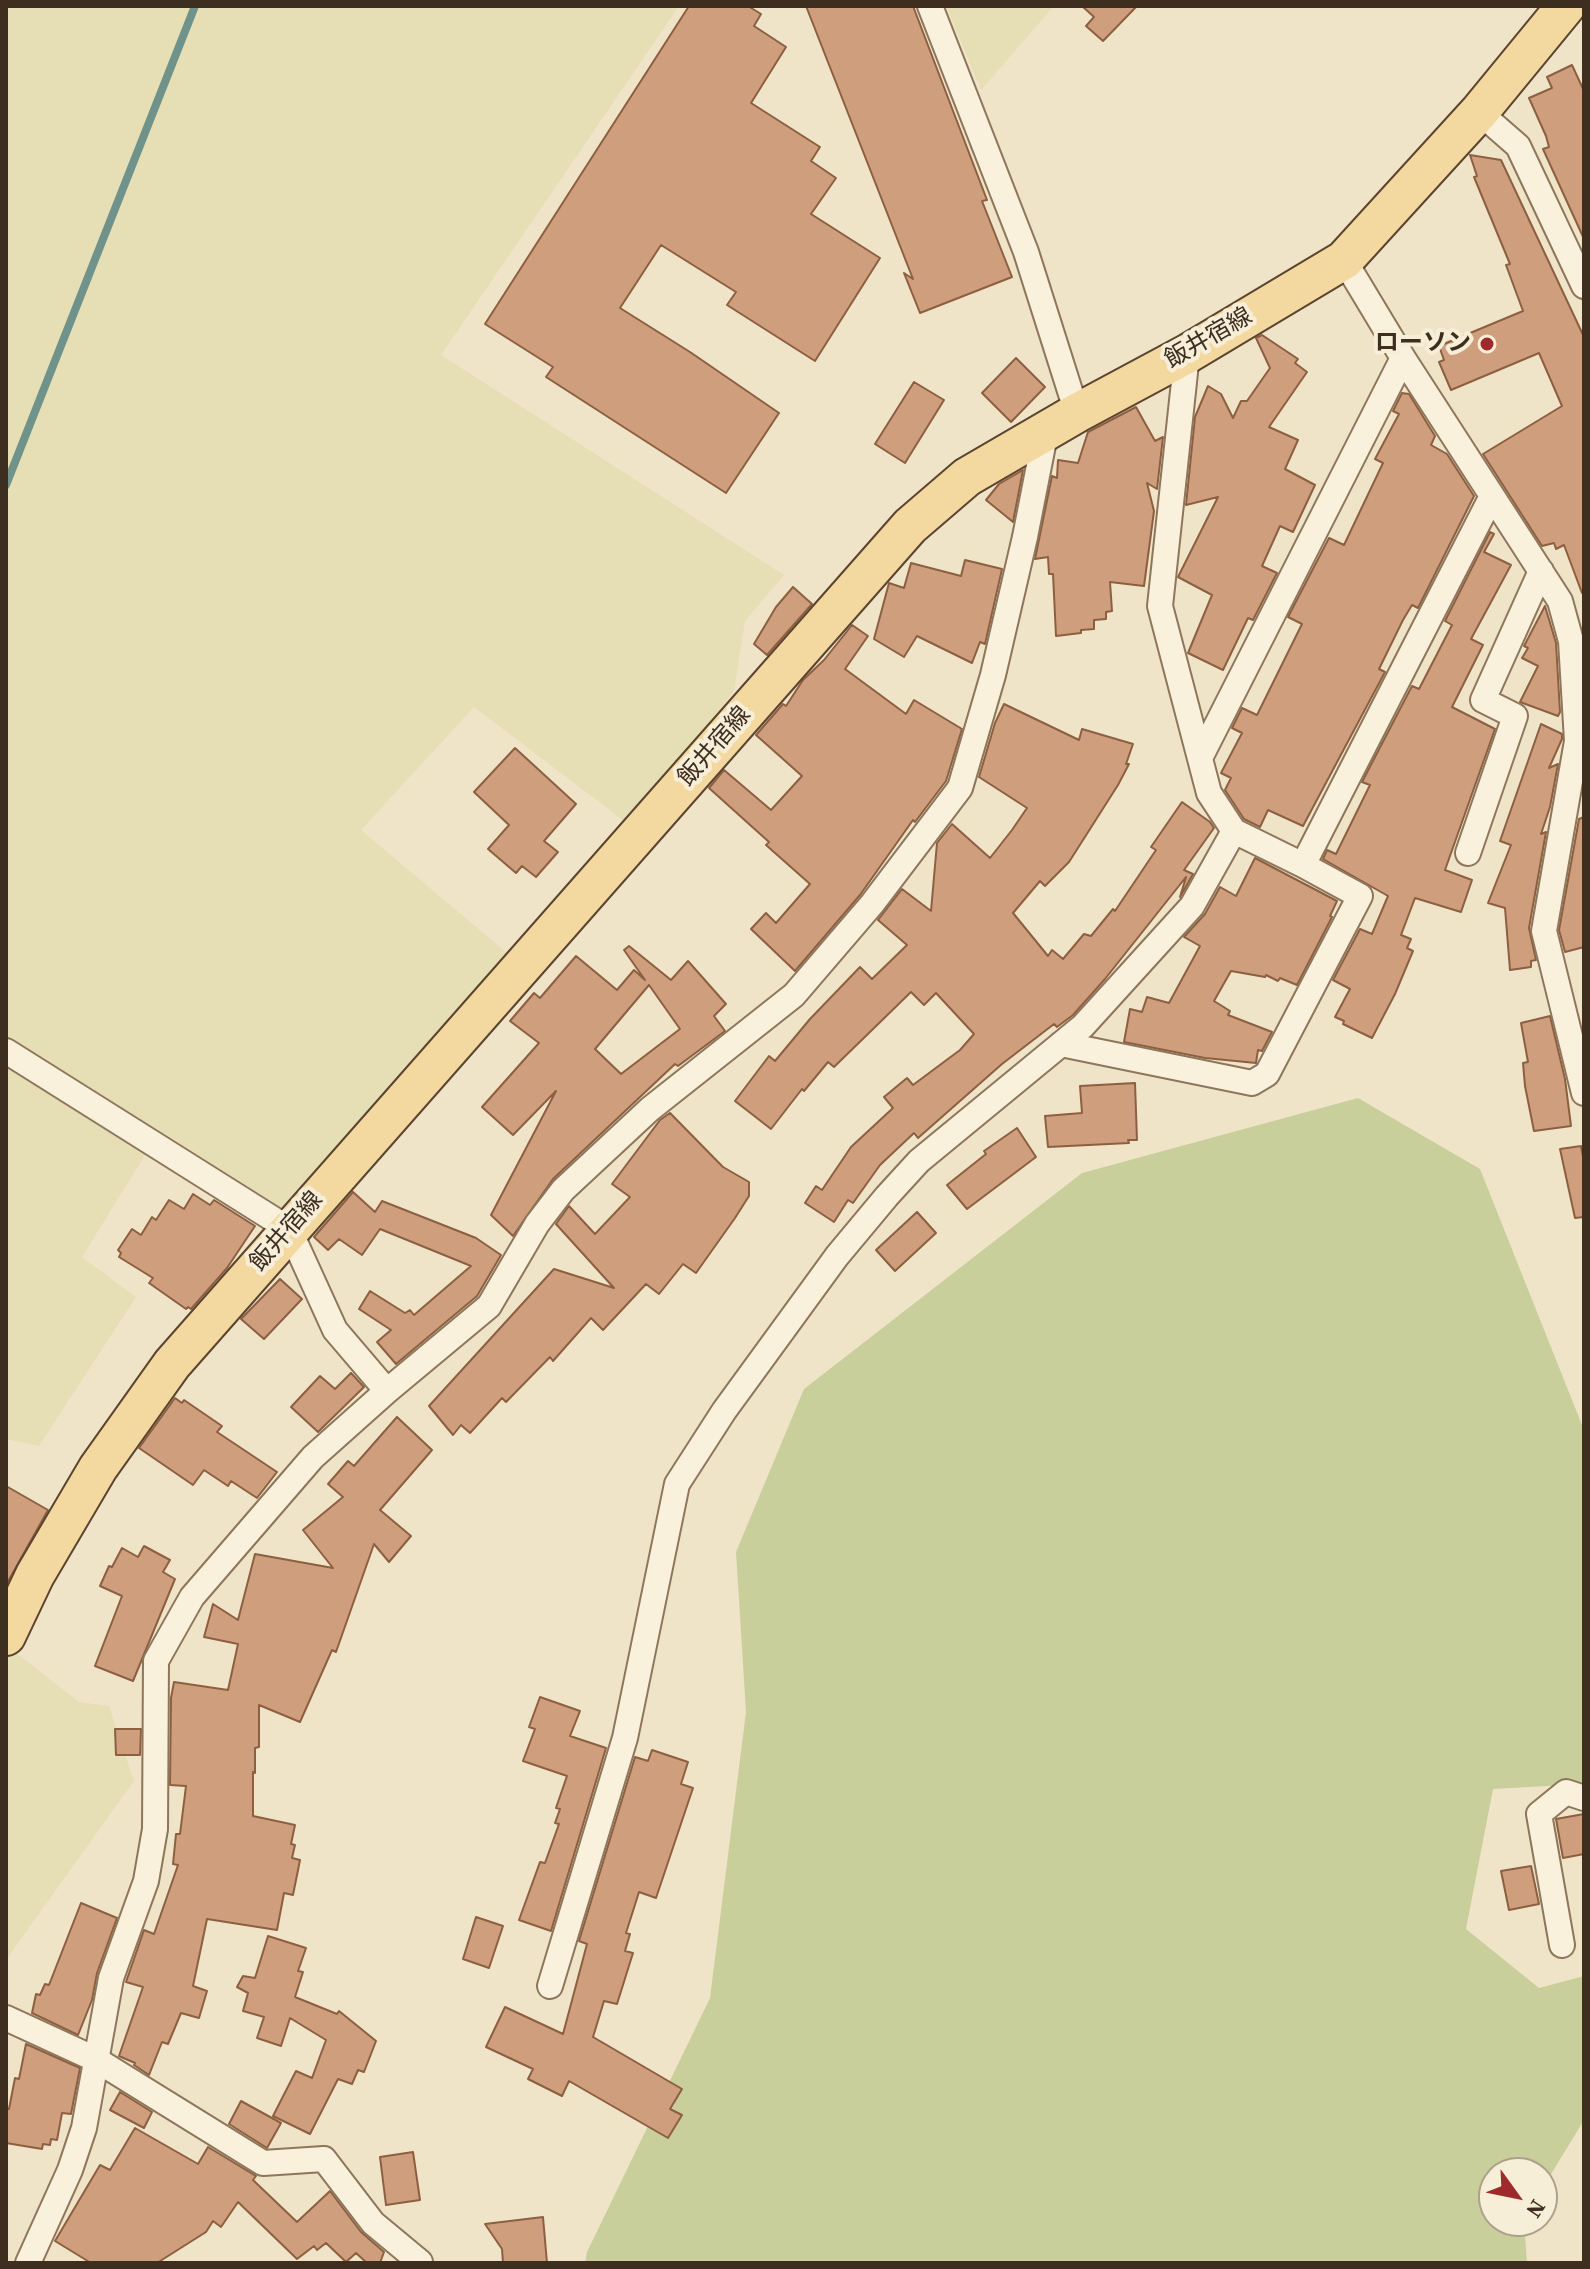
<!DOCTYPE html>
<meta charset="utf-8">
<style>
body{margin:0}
#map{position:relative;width:1590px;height:2269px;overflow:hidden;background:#f0e4c8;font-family:"Source Serif 4",serif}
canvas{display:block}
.frame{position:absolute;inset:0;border:8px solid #3d2e20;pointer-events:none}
.north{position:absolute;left:1478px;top:2157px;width:80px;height:80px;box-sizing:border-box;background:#f7eed8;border:2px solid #ada18e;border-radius:50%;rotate:123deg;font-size:22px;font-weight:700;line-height:32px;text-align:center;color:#3d2e20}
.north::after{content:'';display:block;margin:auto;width:28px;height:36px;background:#9e2a2b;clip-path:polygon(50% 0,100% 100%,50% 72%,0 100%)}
</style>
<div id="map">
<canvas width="1590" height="2269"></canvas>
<div class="frame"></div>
<div class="north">N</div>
</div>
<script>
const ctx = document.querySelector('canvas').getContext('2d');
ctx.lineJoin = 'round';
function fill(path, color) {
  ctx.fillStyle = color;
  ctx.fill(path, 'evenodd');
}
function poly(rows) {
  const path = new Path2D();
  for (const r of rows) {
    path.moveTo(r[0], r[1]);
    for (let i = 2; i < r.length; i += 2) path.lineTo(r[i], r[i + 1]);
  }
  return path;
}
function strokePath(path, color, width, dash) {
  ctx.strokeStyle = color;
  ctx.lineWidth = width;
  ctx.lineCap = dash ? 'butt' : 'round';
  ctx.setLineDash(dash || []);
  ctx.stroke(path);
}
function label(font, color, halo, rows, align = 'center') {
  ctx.font = font + ' "Source Serif 4","Noto Sans JP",serif';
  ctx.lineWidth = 8;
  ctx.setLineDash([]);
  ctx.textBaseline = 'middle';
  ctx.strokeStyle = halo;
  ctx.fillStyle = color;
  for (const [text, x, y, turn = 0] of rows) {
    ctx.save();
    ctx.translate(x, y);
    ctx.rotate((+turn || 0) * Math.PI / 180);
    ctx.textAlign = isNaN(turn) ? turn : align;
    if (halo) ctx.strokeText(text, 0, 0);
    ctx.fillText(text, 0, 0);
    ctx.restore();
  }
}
fill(poly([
 [6,6,679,6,441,355,784,575,745,621,734,691,628,824,474,707,361,830,507,953,287,1211,160,1131,82,1257,136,1297,39,1446,6,1439],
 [946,6,1054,6,981,90],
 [6,1645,79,1702,109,1706,134,1781,6,1960]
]), '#e6deb5');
fill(poly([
 [1358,1098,1480,1169,1584,1430,1584,1784,1493,1789,1466,1929,1539,1988,1584,1976,1584,2120,1542,2189,1542,2173,1494,2173,1494,2221,1524,2221,1527,2263,585,2263,587,2252,710,1998,746,1712,736,1552,804,1389,1082,1173]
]), '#c9cf9b');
strokePath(poly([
 [6,485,195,6]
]), '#6f938a', 8);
const building = poly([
 [689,6,748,6,761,14,754,26,786,47,751,103,820,147,811,161,836,178,811,214,880,258,815,361,727,305,736,292,661,245,620,308,690,352,779,413,726,493,546,377,553,367,485,324,689,6],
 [806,6,913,6,987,200,982,201,1012,277,920,313,904,273,913,279,806,6],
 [1082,6,1137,6,1103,41,1086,26,1094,17,1082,6],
 [1572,65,1584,91,1584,239,1543,149,1549,147,1546,136,1529,98,1552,88,1547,77,1572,65],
 [1470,155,1501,160,1584,337,1584,593,1582,593,1564,545,1556,549,1554,543,1542,546,1483,454,1562,406,1539,353,1451,390,1439,362,1444,360,1439,346,1523,311,1506,265,1510,264,1474,177,1477,176,1470,155],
 [1262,335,1298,359,1295,363,1307,372,1269,427,1298,440,1285,469,1315,485,1293,532,1280,526,1262,566,1277,573,1253,620,1248,618,1223,670,1188,653,1212,595,1178,577,1218,497,1186,505,1195,417,1208,386,1221,394,1233,418,1241,401,1247,401,1270,368,1256,338,1262,335],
 [1016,358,1045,387,1011,422,982,393,1016,358],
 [914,382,944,400,905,463,875,444,914,382],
 [1402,393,1409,394,1435,436,1431,445,1447,454,1474,496,1418,608,1412,605,1403,620,1379,669,1385,672,1303,826,1268,810,1260,827,1244,819,1225,790,1231,778,1221,773,1242,733,1232,728,1242,708,1257,715,1302,624,1288,617,1329,538,1344,545,1383,463,1375,459,1399,414,1393,411,1402,393],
 [1136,407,1155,441,1163,437,1157,489,1147,483,1154,511,1144,586,1110,582,1112,611,1106,612,1106,619,1094,620,1094,629,1081,630,1081,633,1056,636,1053,574,1049,574,1048,557,1035,559,1052,476,1057,478,1058,460,1078,463,1088,432,1136,407],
 [1023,470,1013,522,986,500,999,484,1023,470],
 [1490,532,1494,534,1484,552,1511,565,1471,639,1483,645,1452,707,1495,729,1445,870,1472,880,1461,912,1415,898,1401,935,1411,939,1407,948,1413,951,1395,994,1372,1038,1343,1024,1344,1021,1335,1017,1350,989,1333,980,1360,929,1372,934,1388,896,1323,859,1327,850,1336,854,1370,785,1362,782,1412,686,1419,689,1452,625,1445,621,1490,532],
 [965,560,1002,569,985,644,980,642,972,663,917,636,904,657,874,639,889,583,904,588,911,563,961,576,965,560],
 [793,587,812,604,767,655,754,644,776,607,793,587],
 [1545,606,1556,643,1560,712,1558,716,1520,702,1538,666,1522,658,1528,648,1524,646,1545,606],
 [852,625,868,636,845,669,906,714,914,700,962,729,946,781,915,822,913,820,860,895,795,971,751,929,766,913,776,923,810,884,766,845,769,842,709,788,724,770,771,810,802,776,756,735,783,704,786,706,803,680,824,660,852,625],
 [1004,704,1079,740,1082,729,1133,744,1126,764,1129,764,1118,785,1069,862,1045,886,1040,881,1013,913,1048,956,1052,950,1063,959,1084,934,1091,936,1113,909,1115,911,1156,850,1151,847,1182,802,1210,822,1214,828,1184,870,1193,874,1180,897,1186,877,1105,979,1073,1015,1057,1027,1054,1024,1002,1064,918,1138,914,1133,880,1165,853,1203,848,1200,834,1222,805,1203,816,1186,822,1190,851,1147,893,1108,884,1097,907,1078,913,1085,960,1050,974,1034,936,993,924,1005,911,992,834,1067,828,1062,804,1091,802,1089,771,1129,735,1101,769,1056,775,1061,810,1019,860,967,872,979,907,945,878,920,902,889,931,911,937,843,952,824,990,858,1012,830,1027,808,979,777,995,723,1004,704],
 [1541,724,1562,734,1562,739,1549,768,1558,764,1550,807,1541,834,1546,832,1529,928,1536,960,1531,961,1531,967,1510,970,1505,908,1488,903,1511,845,1500,841,1541,724],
 [515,748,576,804,544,841,558,852,536,877,522,866,516,873,488,849,509,825,474,792,515,748],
 [1584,817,1584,947,1565,952,1559,930,1579,819,1584,817],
 [1255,858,1337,901,1330,916,1332,917,1297,985,1280,978,1278,981,1266,975,1265,977,1231,971,1214,1001,1230,1011,1228,1015,1272,1032,1262,1051,1258,1050,1256,1063,1205,1058,1124,1042,1130,1009,1142,1012,1147,997,1169,1003,1200,946,1184,937,1205,914,1220,887,1236,896,1255,858],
 [629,946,671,980,688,961,726,1004,714,1016,725,1031,678,1066,675,1064,553,1179,513,1236,491,1215,556,1091,513,1135,482,1107,539,1043,510,1021,534,993,540,998,576,956,617,990,634,970,645,980,624,950,629,946],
 [649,985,680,1029,621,1074,595,1049,649,985],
 [1550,1016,1565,1079,1571,1126,1534,1131,1525,1086,1523,1063,1528,1062,1521,1023,1550,1016],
 [1135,1083,1137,1140,1128,1140,1129,1143,1048,1147,1045,1116,1082,1113,1080,1086,1135,1083],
 [670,1113,723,1167,749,1182,749,1196,735,1218,696,1273,683,1264,659,1294,646,1284,603,1330,591,1318,553,1361,550,1357,506,1402,502,1398,470,1433,461,1425,453,1435,429,1406,554,1269,614,1288,556,1224,569,1206,595,1234,630,1197,612,1184,660,1120,670,1113],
 [1017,1128,1036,1157,967,1209,947,1185,986,1154,984,1151,1017,1128],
 [1581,1146,1584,1162,1584,1217,1575,1218,1560,1149,1581,1146],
 [353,1192,375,1212,382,1201,476,1238,501,1255,477,1296,396,1364,377,1342,391,1330,359,1309,370,1291,405,1313,410,1310,414,1315,471,1266,380,1229,362,1255,339,1239,328,1250,314,1237,353,1192],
 [193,1194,210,1205,214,1200,255,1226,227,1268,191,1309,188,1307,186,1309,149,1283,153,1278,119,1257,121,1253,118,1250,132,1229,141,1235,152,1217,156,1220,169,1200,184,1209,193,1194],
 [917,1212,936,1233,895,1271,876,1250,917,1212],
 [280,1279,302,1299,264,1339,241,1319,280,1279],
 [351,1373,364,1387,318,1432,291,1407,320,1376,335,1389,351,1373],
 [175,1398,182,1403,184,1400,222,1426,217,1432,277,1472,257,1498,231,1481,228,1486,204,1470,193,1485,139,1448,175,1398],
 [397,1417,432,1450,380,1510,411,1536,389,1562,374,1544,336,1652,332,1650,300,1722,259,1705,259,1747,255,1748,255,1773,253,1772,253,1816,295,1825,291,1844,295,1845,292,1858,300,1860,293,1895,284,1893,277,1930,207,1919,193,1986,207,1991,199,2018,181,2013,168,2044,162,2042,149,2075,134,2065,135,2063,119,2056,143,1987,126,1982,144,1930,154,1934,178,1865,173,1864,176,1834,180,1834,186,1786,170,1785,171,1698,174,1682,228,1690,238,1644,204,1637,213,1604,238,1620,255,1554,333,1568,303,1530,343,1497,328,1484,348,1461,354,1466,397,1417],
 [6,1486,48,1510,6,1585,6,1486],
 [144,1546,170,1560,163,1572,175,1579,133,1681,95,1666,122,1596,100,1586,109,1566,112,1567,122,1548,138,1557,144,1546],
 [540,1697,580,1711,570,1736,606,1748,551,1931,519,1920,540,1862,545,1863,559,1824,555,1823,560,1809,556,1808,567,1776,523,1761,535,1729,529,1727,540,1697],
 [115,1729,141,1729,140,1755,116,1755,115,1729],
 [652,1750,688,1762,681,1784,693,1788,656,1898,639,1892,626,1933,630,1934,625,1951,633,1953,617,2004,604,2001,593,2037,682,2089,670,2109,682,2115,668,2138,569,2081,562,2096,528,2079,533,2069,486,2047,505,2007,563,2034,587,1944,579,1941,635,1757,648,1761,652,1750],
 [1584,1814,1584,1854,1563,1858,1556,1819,1584,1814],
 [1531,1866,1539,1904,1509,1910,1501,1871,1531,1866],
 [81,1903,117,1918,97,1973,92,2000,78,2035,32,2013,36,1994,40,1995,45,1984,49,1985,81,1903],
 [476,1917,503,1926,489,1968,463,1959,476,1917],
 [268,1936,306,1948,298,1971,303,1972,295,1997,337,2014,339,2011,376,2041,364,2072,358,2070,352,2084,338,2079,310,2134,273,2116,296,2071,312,2078,326,2040,290,2018,281,2046,257,2038,264,2017,243,2011,248,1993,237,1987,243,1976,255,1978,268,1936],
 [26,2044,80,2068,71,2114,62,2113,57,2140,51,2139,50,2145,43,2144,42,2149,6,2143,6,2109,9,2109,15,2078,19,2079,26,2044],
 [120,2092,152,2112,144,2128,110,2110,120,2092],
 [241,2101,281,2123,267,2148,229,2124,241,2101],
 [135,2128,198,2164,208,2147,256,2176,253,2180,297,2222,330,2191,361,2232,384,2252,380,2263,367,2263,356,2253,346,2262,326,2243,317,2250,314,2246,297,2259,238,2202,221,2227,213,2221,206,2232,157,2263,91,2263,55,2241,100,2165,110,2170,135,2128],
 [413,2152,420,2200,386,2205,380,2157,413,2152],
 [543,2217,547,2263,503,2263,502,2249,485,2224,543,2217]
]);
fill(building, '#cf9f7d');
strokePath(building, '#8d5f41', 2);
const minor = poly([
 [930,6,1026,252,1077,413],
 [1479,112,1518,146,1584,286],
 [1344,260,1403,358,1560,601,1571,641,1577,741,1544,931,1584,1093],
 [1187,354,1160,606,1209,793,1234,831,1303,865,1492,496],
 [1200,758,1403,358],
 [1468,853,1515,716,1483,700,1541,571],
 [1061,1044,1252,1083,1267,1074,1360,896,1303,865],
 [6,1051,289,1229,335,1330,387,1391],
 [1562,1945,1539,1814,1566,1792,1584,1798],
 [550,1986,625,1738,677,1484,724,1411,837,1256,887,1196,919,1161,1083,1026,1192,906,1234,831],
 [6,2018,95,2059,263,2163,324,2159,373,2223,420,2262],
 [28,2263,70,2170,84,2128,111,1978,146,1881,155,1829,156,1661,192,1597,313,1457,387,1391,489,1306,537,1224,563,1190,650,1109,794,995,872,904,960,788,993,675,1025,537,1046,430]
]);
const primary = poly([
 [6,1636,35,1575,98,1468,172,1364,910,526,967,477,1077,413,1187,354,1344,260,1479,112,1566,6]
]);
strokePath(minor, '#8d765c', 28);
strokePath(primary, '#5b4430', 42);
strokePath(minor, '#faf1dc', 24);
strokePath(primary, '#f3d9a0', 38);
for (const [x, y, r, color] of [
 [1487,344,8,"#9e2a2b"]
]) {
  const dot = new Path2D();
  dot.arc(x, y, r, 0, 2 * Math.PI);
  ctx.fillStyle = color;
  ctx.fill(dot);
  strokePath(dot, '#f7eed8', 3);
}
label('24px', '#3d2e20', '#f7eed8', [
 ["飯井宿線",1209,339,-30],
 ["飯井宿線",715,747,-49],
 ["飯井宿線",287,1232,-49]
]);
label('bold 24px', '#3d2e20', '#f7eed8', [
 ["ローソン",1471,344]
], 'right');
</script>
